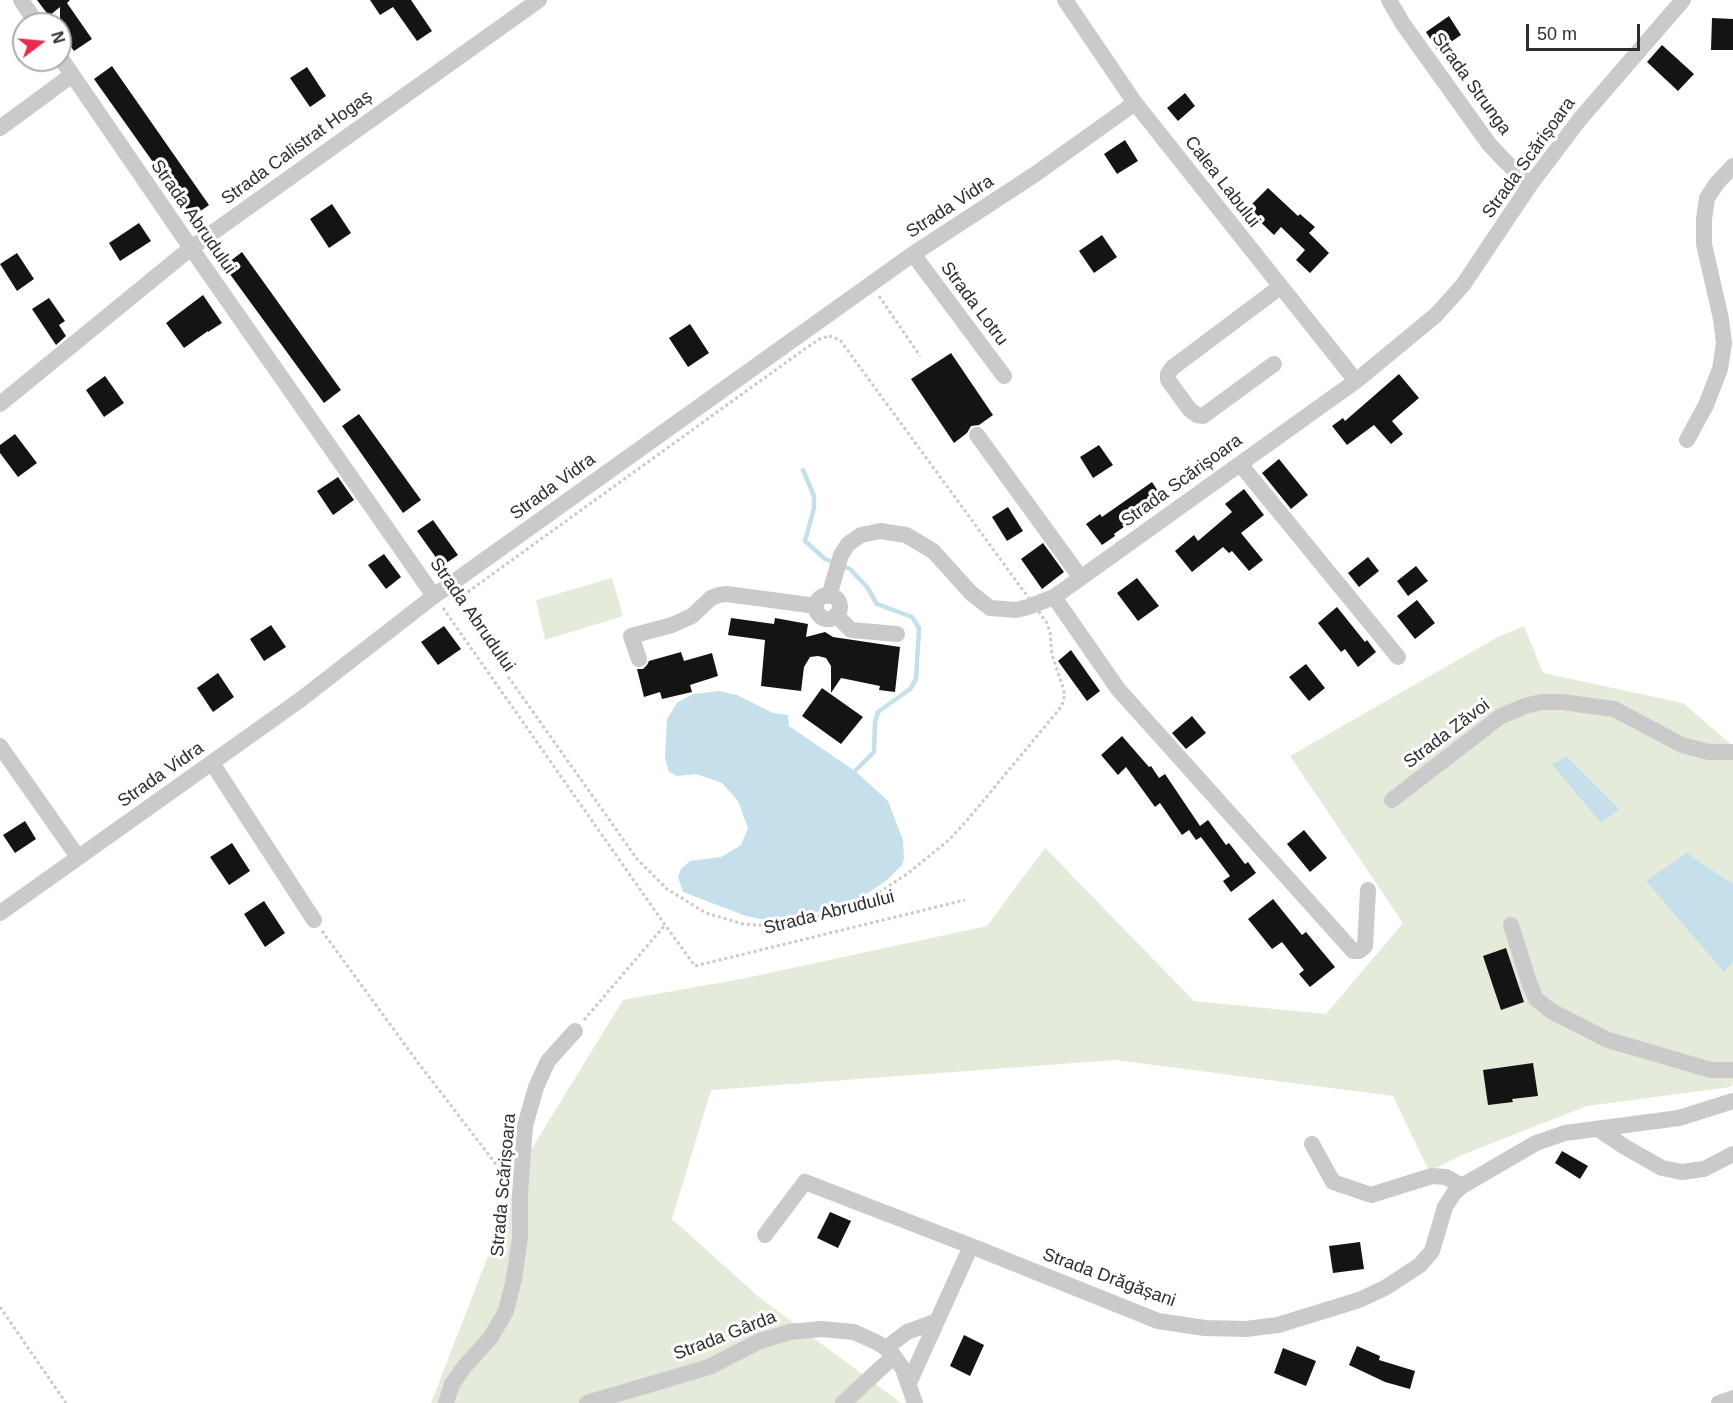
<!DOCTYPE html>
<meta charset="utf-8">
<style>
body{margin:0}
#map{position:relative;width:1733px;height:1403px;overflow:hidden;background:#fff;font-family:Arial,sans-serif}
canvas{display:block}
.north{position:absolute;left:12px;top:12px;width:60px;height:60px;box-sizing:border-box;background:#fff;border:2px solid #ababab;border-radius:50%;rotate:74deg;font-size:16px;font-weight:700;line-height:24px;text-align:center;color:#2d2d2d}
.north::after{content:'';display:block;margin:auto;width:21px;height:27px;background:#e72b4c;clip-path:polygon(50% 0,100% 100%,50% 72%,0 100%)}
.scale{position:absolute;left:1526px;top:24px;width:114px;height:27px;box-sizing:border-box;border:3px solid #2d2d2d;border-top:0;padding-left:8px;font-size:18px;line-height:21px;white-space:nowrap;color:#2d2d2d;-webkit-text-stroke:4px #fff;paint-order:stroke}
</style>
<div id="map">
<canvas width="1733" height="1403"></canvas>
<div class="north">N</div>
<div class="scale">50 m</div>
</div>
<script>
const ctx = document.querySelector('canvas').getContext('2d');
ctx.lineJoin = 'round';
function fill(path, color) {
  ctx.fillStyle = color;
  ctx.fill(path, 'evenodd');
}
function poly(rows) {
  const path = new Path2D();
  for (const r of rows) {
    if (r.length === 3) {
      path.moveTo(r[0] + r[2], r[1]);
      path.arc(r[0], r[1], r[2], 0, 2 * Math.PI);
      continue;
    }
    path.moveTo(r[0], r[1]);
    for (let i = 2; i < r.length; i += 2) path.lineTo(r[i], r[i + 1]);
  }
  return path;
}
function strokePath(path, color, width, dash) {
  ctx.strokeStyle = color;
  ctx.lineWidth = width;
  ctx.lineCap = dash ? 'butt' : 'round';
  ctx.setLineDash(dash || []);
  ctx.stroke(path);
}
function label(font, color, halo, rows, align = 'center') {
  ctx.font = font + ' Arial,sans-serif';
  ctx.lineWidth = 6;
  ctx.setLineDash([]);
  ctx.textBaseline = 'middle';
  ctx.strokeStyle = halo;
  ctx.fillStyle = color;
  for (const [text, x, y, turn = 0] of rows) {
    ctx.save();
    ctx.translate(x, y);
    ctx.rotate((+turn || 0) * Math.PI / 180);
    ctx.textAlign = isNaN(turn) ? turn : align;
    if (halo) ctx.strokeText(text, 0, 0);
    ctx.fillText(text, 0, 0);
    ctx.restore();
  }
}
fill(poly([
 [612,578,623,616,545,640,536,600],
 [1524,626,1543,673,1683,703,1733,746,1733,1082,1731,1087,1587,1106,1467,1153,1429,1171,1393,1096,1115,1060,711,1090,672,1219,760,1298,901,1403,431,1403,526,1158,623,1000,746,978,987,926,1045,848,1194,1001,1326,1014,1403,923,1290,756,1496,638]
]), '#e5ebda');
fill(poly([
 [719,691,737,695,773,713,788,715,789,726,855,771,888,801,903,840,904,858,902,865,887,880,855,902,806,915,771,921,746,916,683,892,678,877,681,869,690,861,721,857,741,845,748,828,738,801,722,783,696,774,677,776,669,772,665,758,667,719,677,703,693,694],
 [1566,756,1619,809,1601,823,1552,764],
 [1687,853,1733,884,1733,961,1724,972,1646,881]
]), '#c5e0eb');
strokePath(poly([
 [803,470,814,496,814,508,805,541,825,559,835,563],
 [842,566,850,569,867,587,877,604,912,617,919,628,916,679,910,689,878,712,875,722,874,752,855,771]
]), '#c5e0eb', 4.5);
fill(poly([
 [37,0,70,0,67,3,92,39,74,51,60,31,60,7,49,16],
 [370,0,411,0,432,31,417,41,393,7,380,15],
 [1449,16,1461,35,1438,51,1426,32],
 [1712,18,1733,19,1733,50,1711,50],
 [1662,45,1694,74,1678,91,1647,62],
 [112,66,209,205,192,217,94,79],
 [307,67,326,96,310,107,290,78],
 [1185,93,1195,106,1178,121,1167,108],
 [1125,140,1138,161,1117,174,1104,154],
 [1268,188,1298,216,1300,214,1315,227,1309,233,1329,253,1310,273,1296,260,1305,250,1281,227,1274,235,1247,209],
 [332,204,351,233,329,248,310,219],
 [139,223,151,241,120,261,109,243],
 [1102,235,1117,257,1094,273,1079,251],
 [242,252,341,390,324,403,224,266],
 [17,253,34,279,17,291,0,264],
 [203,295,222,323,208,332,208,331,184,348,166,323],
 [49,298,65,321,59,325,66,336,56,345,32,309],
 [690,324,709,353,688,367,669,338],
 [951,353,993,415,979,425,971,426,967,433,954,443,911,379],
 [1399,374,1419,398,1392,421,1403,434,1391,444,1374,425,1347,445,1332,426,1343,418,1345,421],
 [105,376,124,403,104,417,86,390],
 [359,414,421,500,403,513,342,426],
 [15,434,37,463,18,477,0,453,0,445],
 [1099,445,1113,465,1093,478,1080,457],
 [1279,459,1308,495,1291,509,1262,473],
 [338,477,354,500,333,515,317,491],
 [1152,482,1163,499,1114,534,1115,536,1102,545,1086,524,1100,514,1102,517],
 [1244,489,1264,515,1241,533,1263,560,1249,571,1232,551,1229,553,1223,547,1192,572,1175,551,1194,535,1198,541,1232,512,1225,504],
 [1008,507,1023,531,1007,541,992,517],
 [433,520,458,555,442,566,417,531],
 [1043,543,1064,572,1042,589,1021,559],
 [384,554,401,577,386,589,368,565],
 [1368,557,1379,571,1359,587,1348,573],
 [1416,566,1428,581,1408,596,1397,581],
 [1137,578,1159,606,1138,621,1117,593],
 [1417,600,1435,623,1415,639,1397,616],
 [1337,607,1365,642,1367,640,1376,652,1358,667,1345,649,1341,652,1318,623],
 [731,618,774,624,775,618,808,624,806,637,825,632,833,637,900,647,895,692,879,690,880,686,841,678,831,693,831,666,826,658,818,656,810,657,804,667,801,691,761,686,765,640,728,635],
 [271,625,286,647,264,661,250,639],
 [444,626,461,649,438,665,421,642],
 [1071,650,1100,691,1087,701,1058,661],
 [681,652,684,661,712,653,718,676,690,685,692,692,662,699,660,692,644,697,637,669,643,669,647,665,649,661],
 [1306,664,1325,688,1309,701,1289,677],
 [218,673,234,697,213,712,197,688],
 [822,688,863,717,841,744,802,716],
 [1192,716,1206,733,1186,749,1172,733],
 [1122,736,1149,767,1151,766,1159,778,1165,774,1200,826,1208,820,1226,845,1229,843,1245,864,1248,862,1256,873,1231,892,1223,881,1230,876,1201,837,1196,840,1189,830,1182,835,1160,803,1155,807,1126,767,1118,775,1101,755],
 [25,821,36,839,15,853,3,835],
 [1304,830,1327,858,1310,872,1287,844],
 [232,843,250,871,229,885,210,857],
 [1273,899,1302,935,1306,932,1335,967,1310,987,1299,974,1304,970,1282,942,1272,949,1248,919],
 [264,901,285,933,265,947,244,914],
 [1506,948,1524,1002,1501,1010,1483,956],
 [1533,1063,1538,1096,1512,1099,1513,1102,1488,1105,1483,1070],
 [1562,1151,1588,1166,1580,1179,1555,1163],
 [830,1212,851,1221,838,1248,817,1238],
 [1360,1242,1364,1269,1333,1273,1329,1246],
 [964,1335,984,1345,970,1376,950,1366],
 [1357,1346,1380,1356,1379,1360,1415,1371,1410,1389,1385,1382,1349,1365],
 [1283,1348,1316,1361,1306,1386,1274,1373]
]), '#141414');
strokePath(poly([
 [879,296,920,356],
 [829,336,840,340,1047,623,1050,633,1052,655,1064,690,1064,700,1061,707,969,818,949,840,907,874,880,892,848,908,815,917,772,926,743,924,706,913,667,889,637,859,471,624,463,608,464,599,469,591,806,348,820,339,829,336],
 [443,608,665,925,695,966,965,900],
 [322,931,419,1064,505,1176],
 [584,1020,665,925],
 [0,1307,66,1403]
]), '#cacaca', 3, [3, 3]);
strokePath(poly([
 [21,0,37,24],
 [1065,0,1135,103,1356,381],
 [1389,0,1403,24,1489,144,1504,160,1530,185],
 [60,57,191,248,434,596],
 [0,128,72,75],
 [913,254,1004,376],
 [1274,364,1203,416,1197,415,1190,410,1168,380,1168,374,1172,368,1280,287],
 [0,404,191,248,539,0],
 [977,435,1081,578],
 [1687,440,1706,405,1720,369,1724,343,1721,319,1704,244,1704,219,1707,198,1717,183,1733,166],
 [1240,464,1398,657],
 [828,607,12],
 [829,596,841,555,848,544,861,535,880,531,906,535,933,551,971,593,990,608,1016,610,1028,607,1054,597,1356,381,1436,315,1463,285,1530,185,1580,119,1683,0],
 [1054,597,1118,689,1353,951,1359,951,1365,946,1368,890],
 [836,615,851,630,897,634],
 [639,659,631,636,672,625,692,616,711,598,719,595,727,594,816,606],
 [0,746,78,857],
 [212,763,314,920],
 [1392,800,1501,716,1525,706,1541,702,1562,702,1614,709,1682,745,1709,752,1733,752],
 [0,913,300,700,434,596,913,254,1034,175,1135,103],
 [1511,925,1529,982,1536,999,1551,1011,1608,1040,1711,1070,1733,1070],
 [1598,1129,1625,1147,1662,1168,1682,1172,1704,1169,1733,1154],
 [1312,1144,1333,1182,1371,1195,1432,1176,1446,1177,1462,1186],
 [765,1235,805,1182,971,1246,1158,1321,1205,1328,1246,1329,1278,1325,1359,1300,1385,1288,1420,1265,1432,1251,1445,1207,1454,1193,1462,1186,1536,1143,1565,1133,1679,1118,1733,1101],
 [886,1348,907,1332,937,1321],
 [909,1383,971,1246],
 [446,1403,452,1384,465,1366,491,1337,506,1311,514,1279,520,1237,520,1194,525,1126,536,1087,548,1061,575,1031],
 [587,1403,709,1367,760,1341,790,1332,821,1329,854,1332,876,1342,886,1348,894,1356,903,1369,915,1403],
 [843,1403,894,1356],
 [1719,1403,1733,1398]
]), '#cacaca', 16);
label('18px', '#2d2d2d', '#fff', [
 ["Strada Strunga",1471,84,54],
 ["Strada Calistrat Hogaș",297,148,-36],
 ["Strada Scărișoara",1529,158,-54],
 ["Calea Labului",1222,182,52],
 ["Strada Vidra",950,207,-33],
 ["Strada Abrudului",193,217,55],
 ["Strada Lotru",974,304,53],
 ["Strada Scărișoara",1182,481,-36],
 ["Strada Vidra",553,487,-36],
 ["Strada Abrudului",472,615,55],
 ["Strada Zăvoi",1447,734,-37],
 ["Strada Vidra",161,775,-35],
 ["Strada Abrudului",829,913,-14],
 ["Strada Scărișoara",504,1185,-85],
 ["Strada Drăgășani",1109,1278,20],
 ["Strada Gârda",725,1336,-21]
]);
</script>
